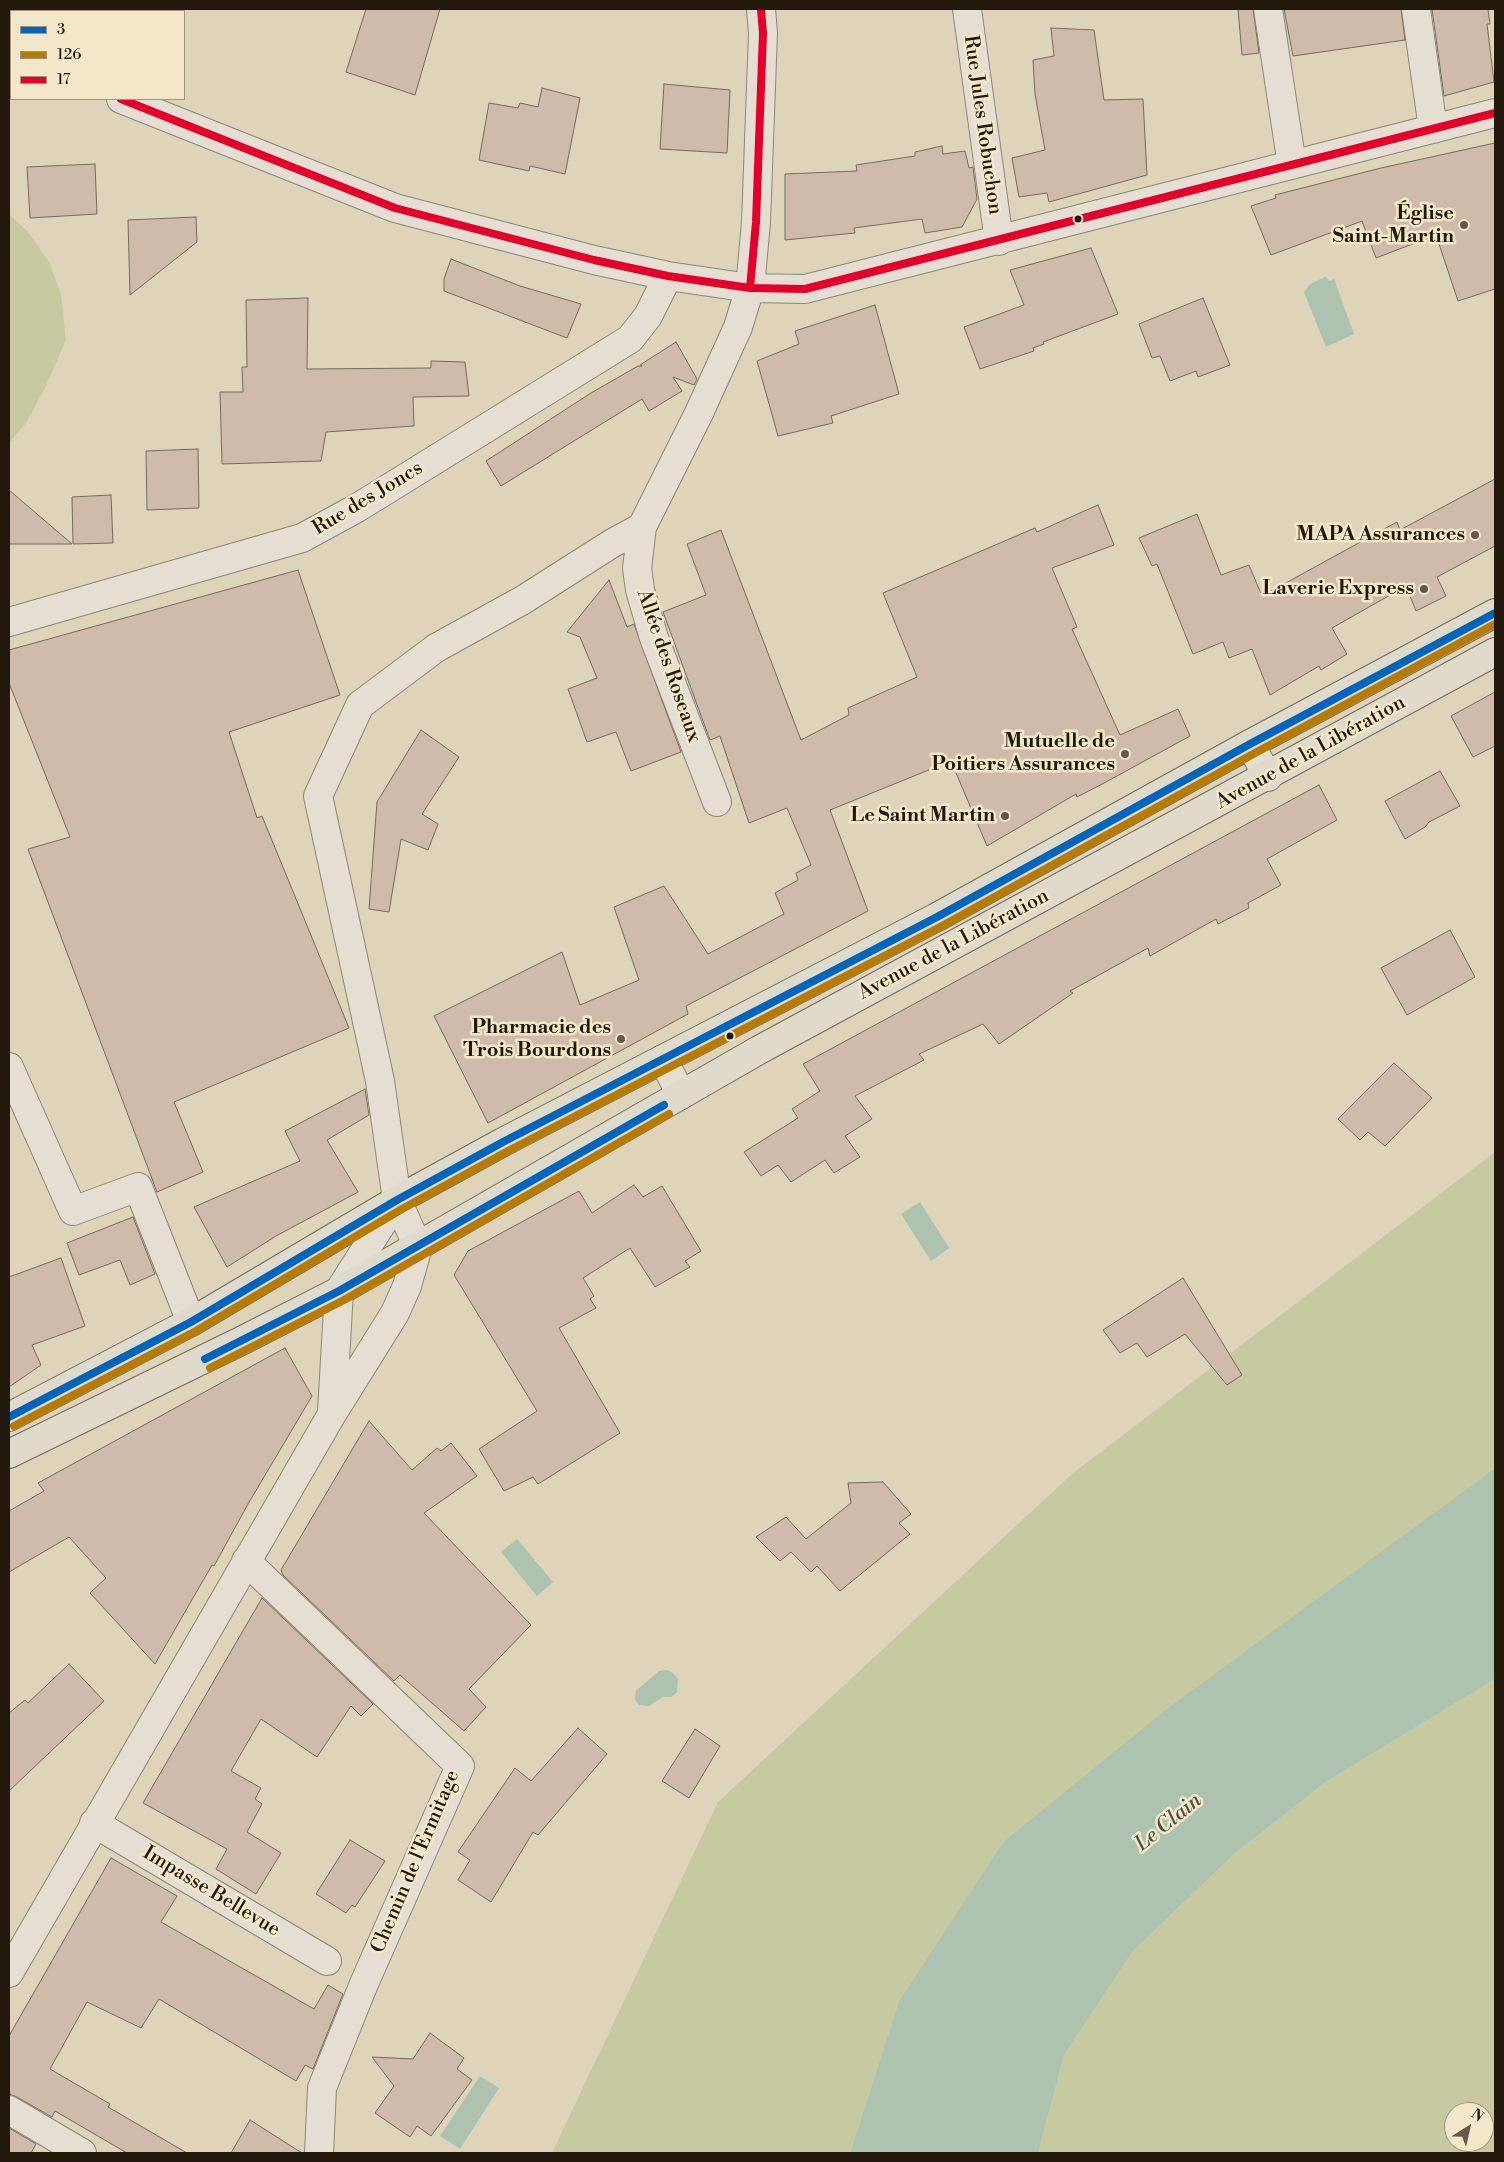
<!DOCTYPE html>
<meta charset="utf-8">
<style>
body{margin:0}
#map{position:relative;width:1504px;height:2162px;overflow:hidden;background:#ddd4ba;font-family:"Libre Bodoni",serif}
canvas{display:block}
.frame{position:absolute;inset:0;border:10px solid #22180c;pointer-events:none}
.legend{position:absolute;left:10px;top:10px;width:175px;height:90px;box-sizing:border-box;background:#f2e8c9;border:1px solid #9f957d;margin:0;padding:6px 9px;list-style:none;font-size:15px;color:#22180c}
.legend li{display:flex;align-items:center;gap:10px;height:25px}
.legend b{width:25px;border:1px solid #9f957d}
.north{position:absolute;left:1444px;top:2102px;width:50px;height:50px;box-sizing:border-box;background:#f2e8c9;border:1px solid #9f957d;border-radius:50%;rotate:35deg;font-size:14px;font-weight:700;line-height:20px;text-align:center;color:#22180c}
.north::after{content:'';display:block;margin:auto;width:18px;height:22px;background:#635a49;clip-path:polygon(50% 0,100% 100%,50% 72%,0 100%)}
</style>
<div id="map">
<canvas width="1504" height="2162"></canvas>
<div class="frame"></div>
<ul class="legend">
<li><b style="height:6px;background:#0065bd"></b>3</li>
<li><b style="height:6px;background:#b77b04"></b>126</li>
<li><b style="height:6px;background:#e4002b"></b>17</li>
</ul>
<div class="north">N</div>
</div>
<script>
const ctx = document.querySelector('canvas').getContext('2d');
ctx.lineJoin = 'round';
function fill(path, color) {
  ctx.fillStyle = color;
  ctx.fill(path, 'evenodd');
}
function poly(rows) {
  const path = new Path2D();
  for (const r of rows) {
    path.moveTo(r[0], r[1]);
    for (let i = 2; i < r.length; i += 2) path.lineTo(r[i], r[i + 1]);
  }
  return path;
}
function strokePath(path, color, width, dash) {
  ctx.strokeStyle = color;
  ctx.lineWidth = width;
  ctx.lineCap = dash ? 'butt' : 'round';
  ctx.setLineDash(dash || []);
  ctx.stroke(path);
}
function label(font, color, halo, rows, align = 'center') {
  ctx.font = font + ' "Libre Bodoni",serif';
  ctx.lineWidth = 5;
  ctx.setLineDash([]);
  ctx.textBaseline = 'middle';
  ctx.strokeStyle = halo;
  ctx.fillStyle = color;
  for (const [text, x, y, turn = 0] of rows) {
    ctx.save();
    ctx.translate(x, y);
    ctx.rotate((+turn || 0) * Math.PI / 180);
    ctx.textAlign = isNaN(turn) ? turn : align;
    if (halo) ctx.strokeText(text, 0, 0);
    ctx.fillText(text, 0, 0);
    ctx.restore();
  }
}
fill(poly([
 [9,214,28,232,49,262,61,294,66,340,45,388,26,423,9,443],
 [1495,1152,1495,1468,1165,1710,1003,1842,899,2001,850,2153,552,2153,718,1802,1073,1473],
 [1495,1679,1495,2153,1038,2153,1064,2055,1133,1951,1234,1854,1327,1781],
 [1454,2112,1484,2112,1484,2142,1454,2142]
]), '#c7caa0');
fill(poly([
 [1325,277,1330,281,1334,279,1354,334,1326,347,1304,292,1310,284],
 [920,1202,949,1248,931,1261,901,1214],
 [1495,1468,1495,1679,1327,1781,1234,1854,1133,1951,1064,2055,1038,2153,850,2153,899,2001,1003,1842,1165,1710],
 [517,1539,553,1582,537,1596,501,1552],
 [666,1670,672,1672,678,1679,677,1692,671,1697,663,1697,649,1706,639,1705,635,1699,636,1691,659,1671],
 [480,2076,499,2088,460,2149,440,2136]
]), '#adc2af');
const building = poly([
 [366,9,440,9,415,95,346,72,366,9],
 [1238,9,1253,9,1259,53,1242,55,1238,9],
 [1284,9,1401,9,1405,40,1293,56,1284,9],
 [1432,9,1488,9,1490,24,1487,24,1494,82,1444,96,1432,9],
 [1051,28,1094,30,1104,100,1143,99,1147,175,1049,202,1047,193,1019,197,1012,158,1045,150,1035,94,1033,60,1054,56,1051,28],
 [664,84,730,90,727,153,660,149,664,84],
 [542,88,580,98,565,174,530,166,529,171,479,160,489,103,518,108,520,103,538,107,542,88],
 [1495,143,1495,289,1458,301,1436,235,1376,258,1362,221,1271,255,1251,206,1276,198,1275,195,1381,168,1495,143],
 [942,146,943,154,965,151,969,168,973,167,977,199,962,227,925,233,922,219,854,228,855,233,785,240,785,174,857,171,856,165,915,156,915,152,942,146],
 [95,164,97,214,30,218,27,167,95,164],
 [196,217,197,242,130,295,128,220,196,217],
 [1091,248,1118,314,1043,342,1044,344,1033,348,1034,351,980,369,964,327,1024,305,1010,270,1091,248],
 [451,259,520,286,581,304,567,338,444,291,444,279,451,259],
 [308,298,307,369,431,368,431,361,465,362,469,396,413,397,414,426,326,432,321,461,222,464,220,392,243,392,242,367,247,367,246,300,308,298],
 [1203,298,1230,365,1198,377,1196,371,1170,381,1160,356,1152,358,1139,324,1203,298],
 [875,305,899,394,831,416,833,423,778,436,757,361,799,344,795,331,875,305],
 [676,342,697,379,694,385,673,377,682,391,649,411,642,399,501,486,486,461,591,393,638,366,642,366,640,365,676,342],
 [198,449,199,508,147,510,146,451,198,449],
 [1495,479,1495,546,1437,577,1446,596,1416,611,1406,586,1332,628,1347,654,1321,670,1319,666,1270,695,1252,649,1229,658,1223,642,1193,654,1157,564,1152,566,1139,538,1197,514,1221,575,1249,565,1262,596,1397,522,1400,530,1495,479],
 [9,490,72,544,9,544,9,490],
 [111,495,113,543,73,544,72,497,111,495],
 [1098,505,1114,545,1052,568,1077,627,1072,629,1120,735,1178,709,1190,736,1106,782,1077,797,1076,794,987,846,951,761,830,810,868,911,686,1006,688,1014,488,1123,434,1016,562,952,580,1005,639,980,614,907,664,886,708,954,784,914,775,893,798,880,796,873,811,865,787,808,749,823,720,736,710,740,663,612,706,595,687,544,721,530,801,740,849,715,848,708,917,677,883,593,1035,528,1037,532,1098,505],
 [298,570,340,695,229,732,257,818,262,816,349,1028,174,1102,203,1172,157,1192,28,849,70,837,9,683,9,650,298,570],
 [609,580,627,627,634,624,681,752,631,771,616,732,587,742,568,689,597,678,580,637,567,632,609,580],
 [1495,692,1495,746,1473,757,1451,716,1495,692],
 [421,730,459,757,422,814,438,824,428,850,401,839,389,912,369,909,377,802,421,730],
 [1440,771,1460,806,1429,822,1425,827,1405,839,1385,801,1440,771],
 [1319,785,1337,820,1267,859,1281,885,1248,903,1249,908,1218,924,1216,919,1150,956,1148,948,1070,991,1073,993,999,1044,983,1024,919,1054,924,1060,855,1096,872,1119,845,1136,860,1157,834,1173,825,1160,791,1182,778,1165,761,1176,744,1152,798,1118,792,1109,820,1091,803,1064,1319,785],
 [1450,930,1475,977,1407,1015,1381,968,1450,930],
 [1394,1063,1432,1098,1385,1146,1368,1132,1360,1140,1338,1119,1394,1063],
 [365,1089,369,1115,327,1140,358,1192,276,1236,227,1267,194,1207,300,1161,285,1131,365,1089],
 [634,1185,643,1197,662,1186,701,1251,685,1261,690,1267,655,1287,630,1248,583,1278,594,1296,590,1299,596,1308,559,1328,620,1433,538,1484,533,1477,504,1491,479,1449,537,1411,454,1275,468,1251,579,1191,592,1213,634,1185],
 [133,1217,155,1274,130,1285,120,1260,79,1275,67,1243,133,1217],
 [61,1258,85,1326,32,1345,41,1365,9,1387,9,1277,61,1258],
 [1183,1278,1242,1375,1227,1385,1185,1334,1147,1357,1137,1343,1120,1353,1103,1330,1183,1278],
 [285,1348,312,1396,248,1504,214,1566,212,1565,155,1664,90,1593,106,1578,69,1537,9,1572,9,1511,44,1491,38,1483,285,1348],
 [369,1421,412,1470,437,1448,441,1451,451,1443,477,1476,424,1513,531,1625,469,1689,486,1707,464,1731,400,1675,394,1681,283,1575,281,1570,369,1421],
 [883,1482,911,1514,899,1523,910,1534,840,1591,817,1566,811,1572,791,1552,780,1561,756,1537,786,1517,806,1539,851,1503,848,1483,883,1482],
 [262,1598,373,1704,361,1716,351,1706,317,1757,261,1719,231,1771,261,1788,255,1799,262,1804,247,1832,281,1853,256,1894,216,1869,227,1849,143,1803,262,1598],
 [69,1664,104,1701,9,1791,9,1713,25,1700,28,1703,69,1664],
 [578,1728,607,1754,538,1835,533,1832,491,1902,458,1880,470,1860,458,1852,515,1768,531,1781,578,1728],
 [695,1729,720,1746,689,1798,662,1781,695,1729],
 [350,1840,385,1861,355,1907,352,1905,346,1913,316,1894,350,1840],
 [111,1858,177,1896,161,1922,314,2009,328,1985,343,1994,313,2069,305,2065,296,2081,159,1999,141,2028,87,2002,50,2069,110,2104,108,2107,187,2153,127,2153,55,2111,52,2117,17,2097,9,2094,9,2036,111,1858],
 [430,2033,464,2058,457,2069,472,2080,431,2136,417,2126,410,2137,375,2113,394,2086,372,2057,413,2059,430,2033],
 [250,2120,302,2153,231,2153,250,2120],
 [9,2128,36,2144,31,2153,9,2153,9,2128]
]);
fill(building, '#cebbaa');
strokePath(building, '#726c5e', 1);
const minor = poly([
 [967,9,999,241],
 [1268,9,1292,165],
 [1416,9,1433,129],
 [9,54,11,55],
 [121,99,395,208,594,260,668,276,750,288,805,289,1495,113],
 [642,527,637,568,640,590,654,638,717,802],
 [9,622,302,538,357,508,630,339,648,316,668,276],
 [1250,744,1268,777],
 [663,1059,681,1095],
 [9,1067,73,1211,138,1187,191,1322],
 [332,1411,339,1291,397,1200],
 [246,1561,460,1766,363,1986,322,2088,319,2153],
 [94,1823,327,1961],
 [9,1973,332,1414,395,1313,407,1286,418,1247,397,1200,380,1081,318,796,360,705,436,648,523,600,611,544,642,527,699,413,738,327,750,288,756,222,763,33,761,9],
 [9,2110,82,2153]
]);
const major = poly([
 [9,1417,191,1322,397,1200,503,1142,937,917,1250,744,1495,613],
 [9,1454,241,1341,339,1291,759,1050,1495,652]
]);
strokePath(minor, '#8c8676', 30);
strokePath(major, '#726c5e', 30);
strokePath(minor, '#e4dfd2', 28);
strokePath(major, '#dfdaca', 28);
strokePath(poly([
 [205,1359,339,1291,664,1105],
 [9,1417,191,1322,397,1200,503,1142,937,917,1250,744,1495,613]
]), '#0065bd', 8);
strokePath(poly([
 [210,1368,344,1300,669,1114],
 [14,1426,196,1331,402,1209,508,1151,942,926,1255,753,1495,624]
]), '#b77b04', 8);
strokePath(poly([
 [121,99,395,208,594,260,668,276,750,288,805,289,1495,113],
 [750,288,756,222,763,33,761,9]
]), '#e4002b', 8);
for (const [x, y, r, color] of [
 [1078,219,4.5,"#22180c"],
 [1464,225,5,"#635a49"],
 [1475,535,5,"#635a49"],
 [1424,589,5,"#635a49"],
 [1125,754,5,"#635a49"],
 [1005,816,5,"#635a49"],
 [730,1036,4.5,"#22180c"],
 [621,1039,5,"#635a49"]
]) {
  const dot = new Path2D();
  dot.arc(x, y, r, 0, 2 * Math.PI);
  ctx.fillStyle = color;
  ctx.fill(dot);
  strokePath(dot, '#f2e8c9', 2);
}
label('20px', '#22180c', '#f2e8c9', [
 ["Rue Jules Robuchon",982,125,82],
 ["Rue des Joncs",368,499,-31],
 ["Allée des Roseaux",668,666,71],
 ["Avenue de la Libération",1311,753,-29],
 ["Avenue de la Libération",954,945,-28],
 ["Chemin de l'Ermitage",416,1862,-67],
 ["Impasse Bellevue",211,1892,31]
]);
label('bold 20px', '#22180c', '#f2e8c9', [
 ["Église",1454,214],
 ["Saint-Martin",1454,237],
 ["MAPA Assurances",1465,535],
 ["Laverie Express",1414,589],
 ["Mutuelle de",1115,742],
 ["Poitiers Assurances",1115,765],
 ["Le Saint Martin",995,816],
 ["Pharmacie des",611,1028],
 ["Trois Bourdons",611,1051]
], 'right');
label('italic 21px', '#4b5143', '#f2e8c9', [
 ["Le Clain",1169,1823,-39]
]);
</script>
